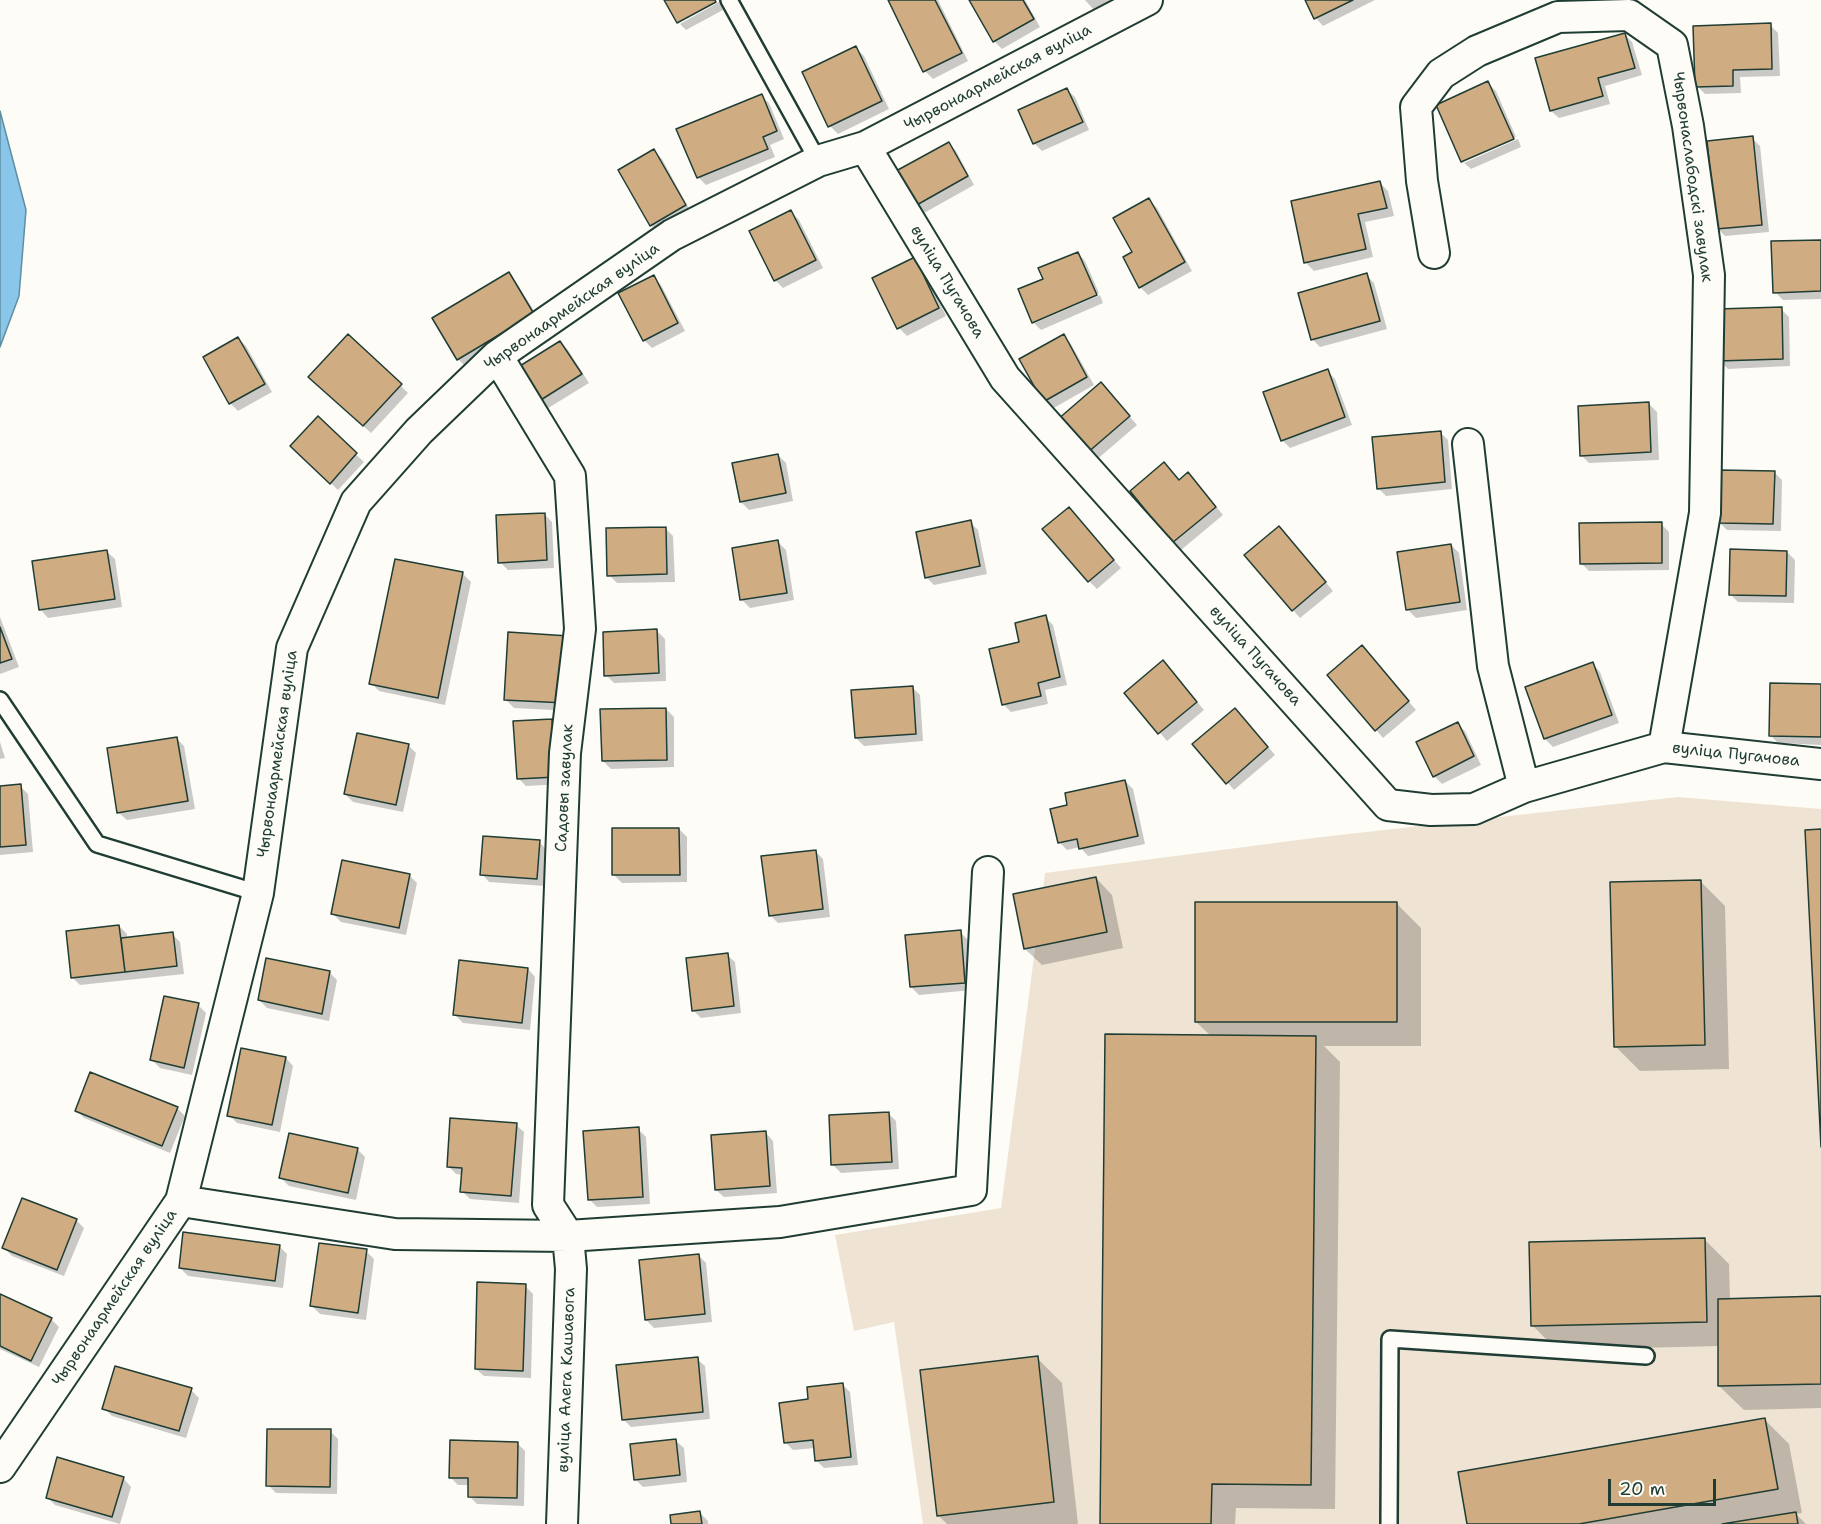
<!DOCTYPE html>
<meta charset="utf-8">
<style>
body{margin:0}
#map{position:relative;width:1821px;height:1524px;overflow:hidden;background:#fdfcf7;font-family:"Shantell Sans",sans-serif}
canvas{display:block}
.scale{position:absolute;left:1608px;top:1479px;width:108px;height:27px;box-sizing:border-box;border:3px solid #1f3d34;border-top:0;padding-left:8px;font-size:18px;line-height:21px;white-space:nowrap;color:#1f3d34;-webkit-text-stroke:4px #fdfcf7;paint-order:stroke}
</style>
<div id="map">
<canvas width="1821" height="1524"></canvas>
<div class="scale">20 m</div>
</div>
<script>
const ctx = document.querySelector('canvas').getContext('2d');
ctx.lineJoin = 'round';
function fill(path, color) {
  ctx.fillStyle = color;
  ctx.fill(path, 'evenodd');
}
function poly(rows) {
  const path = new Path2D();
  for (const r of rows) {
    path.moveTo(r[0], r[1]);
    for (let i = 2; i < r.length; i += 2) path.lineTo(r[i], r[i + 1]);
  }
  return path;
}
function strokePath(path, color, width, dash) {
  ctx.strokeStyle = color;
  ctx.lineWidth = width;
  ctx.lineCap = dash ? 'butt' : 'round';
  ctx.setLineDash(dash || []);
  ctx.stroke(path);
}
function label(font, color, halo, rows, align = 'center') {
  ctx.font = font + ' "Shantell Sans",sans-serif';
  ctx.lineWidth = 5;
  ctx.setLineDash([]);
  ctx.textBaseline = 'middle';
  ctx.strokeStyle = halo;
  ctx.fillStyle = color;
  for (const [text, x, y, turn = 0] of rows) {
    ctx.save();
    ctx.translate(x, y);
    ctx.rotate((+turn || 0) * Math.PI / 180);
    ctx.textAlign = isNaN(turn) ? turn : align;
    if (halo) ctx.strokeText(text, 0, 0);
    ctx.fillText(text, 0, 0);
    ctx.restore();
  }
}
fill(poly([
 [1678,797,1821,809,1821,1524,923,1524,894,1322,854,1331,835,1235,1001,1208,1045,873,1313,838]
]), '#efe4d4');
const water = poly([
 [0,111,26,210,19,296,0,347,0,111]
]);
fill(water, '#8ac5ea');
strokePath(water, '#5f8fa1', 1.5);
fill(poly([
 [889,0,938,0,968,61,933,79,925,71],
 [970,0,1025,0,1040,27,1002,49,994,41],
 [1085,0,1110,0,1094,10],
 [1306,0,1375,0,1323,26,1316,18],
 [719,2,723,10,686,30,680,24],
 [1770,25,1778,33,1780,76,1740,77,1741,93,1705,94,1697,86],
 [1624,34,1632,42,1642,75,1605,86,1610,104,1559,118,1551,111],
 [856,48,864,56,889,109,838,134,830,126],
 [1488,83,1496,91,1516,137,1464,159,1464,163,1438,105],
 [1067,90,1075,97,1089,130,1042,151,1034,143],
 [761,96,769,103,784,139,770,145,775,157,706,185,698,177],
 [1752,138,1760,146,1769,232,1725,236,1717,228],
 [1518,139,1521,147,1471,169,1464,163],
 [949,143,956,151,974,185,924,213,916,205],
 [654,151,662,159,692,214,659,233,651,225],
 [1380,183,1388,191,1394,216,1365,222,1373,257,1314,271,1306,263,1293,202],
 [1149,200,1157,208,1192,271,1148,295,1140,287],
 [791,212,799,220,823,268,783,288,775,280],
 [1821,241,1821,299,1783,300,1775,292],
 [1078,253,1085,261,1099,293,1035,320,1035,323,1100,295,1103,303,1041,330,1033,322],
 [914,259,922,267,946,316,907,336,899,328],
 [509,274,516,282,541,322,466,367,458,359,434,319],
 [1366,275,1374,283,1387,329,1320,347,1312,339],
 [653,277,661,285,685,331,652,348,644,340],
 [1781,309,1789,317,1790,366,1728,369,1720,361],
 [1064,336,1071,344,1094,385,1052,409,1044,401],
 [238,338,246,346,272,392,238,411,230,403,205,357],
 [560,342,568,350,589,383,545,410,538,402],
 [1327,371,1335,379,1352,425,1290,448,1282,440],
 [318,384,400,385,408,393,371,433],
 [1108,392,1137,425,1095,461,1088,453],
 [1649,404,1657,412,1659,460,1589,463,1581,455],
 [318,419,364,462,338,490,292,446],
 [1440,432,1448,440,1452,489,1386,496,1378,488],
 [778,455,786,463,793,501,749,510,741,502],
 [1774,472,1782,480,1781,531,1727,530,1719,522],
 [1179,481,1196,482,1223,515,1181,550,1132,491],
 [544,514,552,522,554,568,508,570,500,562],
 [1076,516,1121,568,1097,589,1089,581],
 [970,522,978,530,987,574,934,585,926,577],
 [1661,524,1669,532,1669,570,1589,571,1581,563],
 [665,528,673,536,675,582,617,583,609,575],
 [1287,536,1333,591,1300,618,1293,610],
 [778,542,786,550,794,600,750,608,742,600],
 [1451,545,1459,553,1467,610,1416,618,1408,610],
 [107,552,115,559,122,607,48,618,41,610],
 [1787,552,1795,560,1794,603,1738,602,1730,594],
 [396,560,463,574,471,582,445,705,379,691,371,683],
 [0,617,19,667,0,674],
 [1045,617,1053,625,1067,685,1045,690,1048,704,1011,712,1003,704,1021,643],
 [657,631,665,639,666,681,614,683,606,675],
 [510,634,573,711,514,708,506,700],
 [1369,655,1416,710,1383,738,1376,730],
 [1593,664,1600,672,1619,723,1553,747,1545,739,1527,688],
 [1170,670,1204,710,1167,741,1126,693],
 [1821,686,1821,745,1778,743,1770,735],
 [912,687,920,695,923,741,864,746,856,738],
 [666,709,674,717,674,767,611,769,603,761],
 [1243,717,1275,755,1234,790,1227,782],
 [552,721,559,729,563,784,526,786,518,778],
 [1457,724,1465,731,1481,765,1442,784,1434,776],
 [176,738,184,746,195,809,127,820,119,813],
 [0,742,5,758,0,759],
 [408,745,416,753,403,812,353,802,345,794],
 [1125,781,1133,789,1145,844,1088,856,1080,847,1067,850,1059,842,1069,806],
 [20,786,28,794,33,852,0,855,0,788],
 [679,829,687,837,687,882,622,883,614,875],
 [539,842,547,850,545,886,489,882,482,874],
 [815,851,823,859,830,917,778,923,770,915],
 [409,875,417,883,406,935,341,922,333,914],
 [1096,878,1112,895,1123,948,1042,965,1025,949],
 [1700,881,1725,906,1729,1069,1640,1071,1616,1047],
 [1396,903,1421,928,1421,1046,1324,1046,1340,1062,1335,1509,1236,1508,1235,1524,1101,1524,1211,1036,1196,1022],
 [119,926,127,934,127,938,172,934,180,942,184,974,80,985,72,977],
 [960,932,968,940,972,990,919,995,911,987],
 [727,955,735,962,741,1013,701,1018,693,1010],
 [528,969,535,977,530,1030,463,1023,455,1015],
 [329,972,337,980,329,1021,267,1008,259,1000],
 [198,1005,206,1013,192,1075,160,1068,152,1060],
 [286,1058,293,1066,280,1132,237,1123,229,1115],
 [177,1108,185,1116,170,1153,84,1118,76,1110],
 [888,1113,896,1121,899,1169,841,1173,833,1165],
 [516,1125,524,1132,519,1203,470,1199,462,1191,463,1175,456,1174,448,1166],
 [638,1129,646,1137,650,1204,597,1207,589,1199],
 [766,1133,773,1141,777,1193,724,1197,716,1190],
 [357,1149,365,1157,356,1200,289,1186,281,1178],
 [76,1220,84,1228,64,1276,12,1256,4,1248],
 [1704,1239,1729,1264,1730,1300,1821,1298,1821,1408,1744,1410,1719,1386,1719,1346,1557,1350,1533,1326],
 [279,1246,287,1254,283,1288,188,1276,180,1268],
 [366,1251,374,1259,366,1320,320,1314,312,1306],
 [698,1255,706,1263,712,1322,654,1328,646,1320],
 [525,1286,533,1294,531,1378,484,1376,476,1369],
 [0,1295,51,1319,59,1327,39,1367,0,1349],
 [1037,1358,1062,1383,1078,1524,947,1524,938,1515],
 [697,1359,705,1366,710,1419,631,1427,623,1419],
 [842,1384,850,1392,858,1465,824,1468,817,1461,815,1448,793,1450,785,1442,809,1401],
 [191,1390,199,1398,186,1438,112,1416,104,1408],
 [1764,1419,1789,1444,1802,1513,1796,1514,1806,1524,1469,1524],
 [330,1431,338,1439,337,1494,276,1493,268,1485],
 [676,1441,684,1448,687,1482,643,1487,635,1479],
 [517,1443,525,1451,524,1506,477,1504,469,1496,470,1485,458,1485,450,1477],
 [58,1459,124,1479,131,1487,120,1524,55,1505,47,1497],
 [700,1513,708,1521,708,1524,672,1524]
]), '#0003');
const building = poly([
 [664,0,715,0,716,2,677,23,664,0],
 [888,0,935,0,962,53,923,72,888,0],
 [969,0,1023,0,1034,19,993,42,969,0],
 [1305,0,1353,0,1314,19,1305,0],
 [1771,23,1772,69,1733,70,1733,86,1695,87,1693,26,1771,23],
 [1625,33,1635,68,1598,78,1603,96,1550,111,1535,58,1625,33],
 [856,46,882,101,828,127,802,72,856,46],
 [1488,81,1514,139,1461,162,1436,105,1488,81],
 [1067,88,1083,122,1033,144,1018,110,1067,88],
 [762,94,777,131,763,137,768,149,697,178,676,129,762,94],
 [1753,136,1762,225,1716,229,1707,141,1753,136],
 [949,142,968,176,915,206,896,171,949,142],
 [654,149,686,205,650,226,618,170,654,149],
 [1380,181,1387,208,1358,214,1366,249,1304,263,1291,201,1380,181],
 [1149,198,1185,262,1139,288,1123,257,1132,252,1113,218,1149,198],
 [791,210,816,260,774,281,749,231,791,210],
 [1821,240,1821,291,1773,293,1771,241,1821,240],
 [1078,252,1097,295,1032,323,1018,289,1043,279,1038,268,1078,252],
 [915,257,939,308,897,329,872,278,915,257],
 [509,272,534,314,457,360,432,318,509,272],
 [1367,273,1380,321,1311,340,1298,293,1367,273],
 [654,275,678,323,643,341,618,293,654,275],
 [1782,307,1783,359,1718,361,1717,309,1782,307],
 [348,334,402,384,363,426,308,377,348,334],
 [1064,334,1087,377,1043,402,1019,359,1064,334],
 [238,337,265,384,229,404,203,357,238,337],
 [560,341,582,374,536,403,515,369,560,341],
 [1328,369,1345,417,1281,441,1263,392,1328,369],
 [1101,382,1130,416,1086,454,1057,420,1101,382],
 [1649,402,1651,452,1580,456,1578,406,1649,402],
 [318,416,357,453,330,484,290,446,318,416],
 [1441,431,1445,482,1377,489,1372,437,1441,431],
 [778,454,786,493,740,502,732,463,778,454],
 [1164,462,1179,480,1188,472,1216,507,1172,543,1130,491,1164,462],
 [1719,470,1775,471,1773,524,1718,523,1719,470],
 [1069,507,1114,560,1088,582,1042,529,1069,507],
 [545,513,547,560,498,563,496,515,545,513],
 [971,520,980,566,925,578,916,532,971,520],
 [1662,522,1662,563,1580,564,1579,523,1662,522],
 [1279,526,1326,582,1292,611,1244,555,1279,526],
 [666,527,667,574,607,576,606,528,666,527],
 [778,540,787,593,740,600,732,548,778,540],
 [1451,544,1460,602,1406,610,1397,552,1451,544],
 [1730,549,1787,551,1786,596,1729,595,1730,549],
 [107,550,115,599,39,610,32,561,107,550],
 [395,559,463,572,438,698,369,684,395,559],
 [1046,615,1060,677,1038,683,1041,696,1002,705,989,649,1019,642,1015,623,1046,615],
 [0,627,12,659,0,663,0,627],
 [657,629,659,673,604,676,603,632,657,629],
 [508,632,569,636,565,703,504,700,508,632],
 [1362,645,1409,701,1375,731,1327,675,1362,645],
 [1163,660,1197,702,1158,734,1124,693,1163,660],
 [1593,662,1612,715,1544,739,1525,687,1593,662],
 [1770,683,1821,684,1821,737,1769,736,1770,683],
 [913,686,916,734,855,738,851,690,913,686],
 [666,708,667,760,602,761,600,709,666,708],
 [1235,708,1268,747,1226,784,1192,744,1235,708],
 [552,719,556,777,517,779,513,721,552,719],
 [1458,722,1474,756,1433,777,1416,742,1458,722],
 [357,733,409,744,396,805,344,794,357,733],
 [177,737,188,801,117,813,107,748,177,737],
 [1125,780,1138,836,1079,849,1077,839,1058,843,1050,809,1067,805,1065,793,1125,780],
 [21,784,26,845,0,847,0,786,21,784],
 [612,828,679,828,680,875,612,875,612,828],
 [1821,829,1821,1147,1805,830,1821,829],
 [483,836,540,840,537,879,480,875,483,836],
 [816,850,823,909,769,916,761,856,816,850],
 [342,860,410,874,399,928,331,914,342,860],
 [1096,877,1107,932,1024,949,1013,894,1096,877],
 [1701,880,1705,1045,1614,1047,1610,882,1701,880],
 [1195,902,1397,902,1397,1022,1195,1022,1195,902],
 [119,925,125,972,71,978,66,931,119,925],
 [961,930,965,983,910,987,905,935,961,930],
 [173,932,177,966,125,972,121,938,173,932],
 [728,953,734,1006,692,1011,686,958,728,953],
 [266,958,330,971,322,1014,258,1000,266,958],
 [459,960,528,968,522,1023,453,1015,459,960],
 [164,996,199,1003,184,1068,150,1060,164,996],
 [1105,1034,1316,1036,1311,1485,1212,1484,1211,1524,1100,1524,1105,1034],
 [241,1048,286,1057,272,1125,227,1116,241,1048],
 [90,1072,178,1107,162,1146,75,1111,90,1072],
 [889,1112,892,1162,831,1165,829,1115,889,1112],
 [450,1118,517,1123,511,1196,460,1192,462,1168,447,1167,450,1118],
 [639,1127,643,1197,588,1200,583,1131,639,1127],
 [766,1131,770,1186,715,1190,711,1135,766,1131],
 [289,1133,358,1148,348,1193,279,1178,289,1133],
 [22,1198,77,1219,57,1270,2,1248,22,1198],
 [183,1232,280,1245,275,1281,179,1268,183,1232],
 [1705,1238,1707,1322,1531,1326,1529,1242,1705,1238],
 [319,1243,367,1249,358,1313,310,1306,319,1243],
 [699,1254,705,1314,645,1320,639,1260,699,1254],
 [477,1282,526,1284,523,1371,475,1369,477,1282],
 [0,1294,52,1318,31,1361,0,1346,0,1294],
 [1821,1296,1821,1384,1718,1386,1718,1299,1821,1296],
 [1038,1356,1054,1502,937,1516,920,1370,1038,1356],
 [698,1357,703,1412,622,1420,616,1365,698,1357],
 [115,1366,192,1388,179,1431,102,1409,115,1366],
 [843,1383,851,1457,815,1461,813,1440,784,1443,779,1403,808,1399,807,1387,843,1383],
 [1765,1418,1778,1489,1579,1524,1467,1524,1458,1472,1765,1418],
 [267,1429,331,1429,330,1487,266,1486,267,1429],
 [676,1439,680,1475,634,1480,630,1444,676,1439],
 [450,1440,518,1442,517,1498,468,1497,468,1478,449,1478,450,1440],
 [57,1457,124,1477,112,1517,46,1498,57,1457],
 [700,1511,702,1524,671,1524,670,1515,700,1511],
 [1796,1512,1798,1524,1722,1524,1796,1512]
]);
fill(building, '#cfac82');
strokePath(building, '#1f3d34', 1.5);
const lane = poly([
 [729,0,818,161],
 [0,700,97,844,258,893],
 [1389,1524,1390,1339,1646,1356]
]);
const street = poly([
 [865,147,1005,378,1388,805,1431,810,1474,809,1524,787,1664,747,1821,764],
 [1434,253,1422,181,1416,107,1441,74,1477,51,1558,17,1629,15,1672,45,1688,126,1709,275,1705,513,1664,747],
 [497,356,570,476,580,629,565,753,548,1205,568,1236,571,1269,562,1524],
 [1468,444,1493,666,1524,787],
 [181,1201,395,1234,568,1236,780,1222,971,1190,988,872],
 [0,1467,181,1201,258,893,292,648,356,502,419,431,497,356,672,235,818,161,865,147,1147,0]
]);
strokePath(lane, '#1f3d34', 20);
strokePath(street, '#1f3d34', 34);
strokePath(lane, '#fdfcf7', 15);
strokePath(street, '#fdfcf7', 30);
label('16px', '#1f3d34', '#fdfcf7', [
 ["Чырвонаармейская вуліца",998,78,-28],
 ["Чырвонаслабодскі завулак",1692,177,82],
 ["вуліца Пугачова",947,282,59],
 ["Чырвонаармейская вуліца",572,307,-35],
 ["вуліца Пугачова",1255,656,48],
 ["Чырвонаармейская вуліца",278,754,-82],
 ["вуліца Пугачова",1736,755,6],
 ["Садовы завулак",565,788,-87],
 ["Чырвонаармейская вуліца",115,1298,-56],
 ["вуліца Алега Кашавога",567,1380,-88]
]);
</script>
